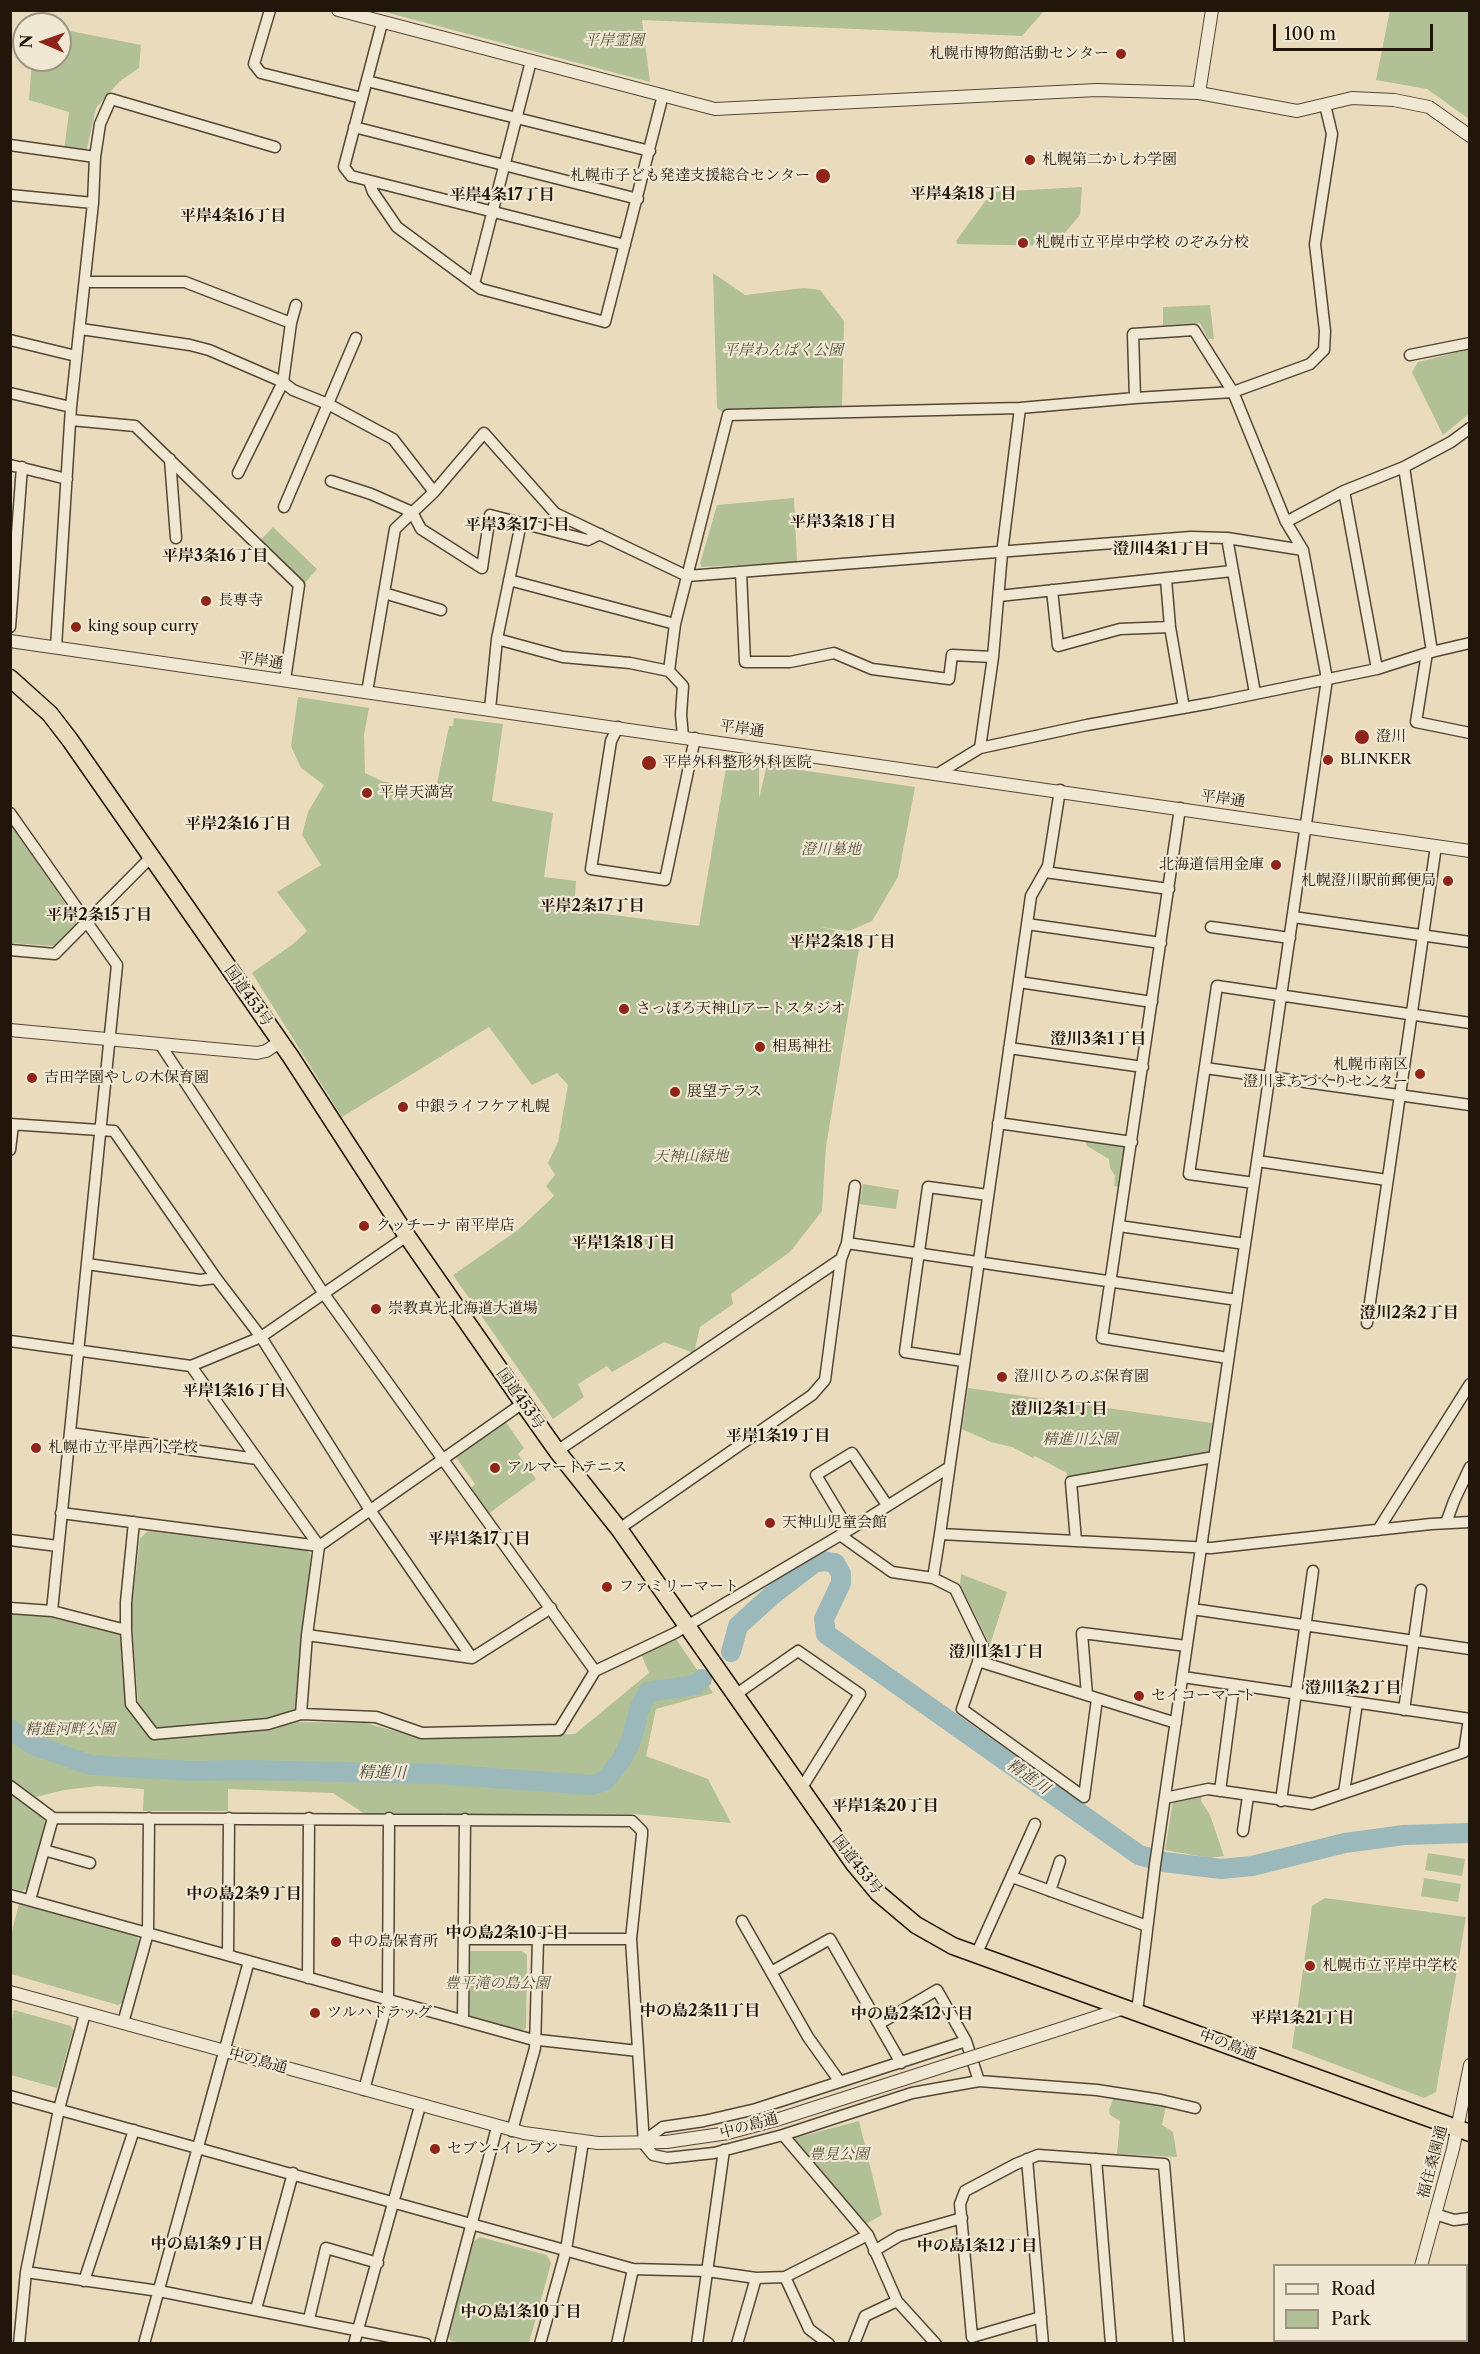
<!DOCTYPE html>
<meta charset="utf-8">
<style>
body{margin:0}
#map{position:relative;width:1480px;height:2354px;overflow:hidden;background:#eadbbc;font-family:"Libre Caslon Text",serif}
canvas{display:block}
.frame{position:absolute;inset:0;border:12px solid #22150a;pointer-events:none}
.legend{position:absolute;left:1273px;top:2264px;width:195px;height:78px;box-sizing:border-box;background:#f1e8d3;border:2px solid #9e9483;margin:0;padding:8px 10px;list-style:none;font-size:18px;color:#22150a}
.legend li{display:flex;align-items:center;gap:12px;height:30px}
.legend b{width:30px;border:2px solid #9e9483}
.north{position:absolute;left:12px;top:12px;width:60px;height:60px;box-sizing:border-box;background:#f1e8d3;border:2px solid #9e9483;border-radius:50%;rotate:272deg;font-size:16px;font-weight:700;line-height:24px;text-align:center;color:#22150a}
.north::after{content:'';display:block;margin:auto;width:21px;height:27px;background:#8f2418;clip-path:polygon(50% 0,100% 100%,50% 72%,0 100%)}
.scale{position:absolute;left:1273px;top:24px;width:160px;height:27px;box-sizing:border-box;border:3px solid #22150a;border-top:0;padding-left:8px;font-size:18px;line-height:21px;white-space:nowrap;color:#22150a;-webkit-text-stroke:4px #f1e8d3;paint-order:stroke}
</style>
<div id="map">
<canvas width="1480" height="2354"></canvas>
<div class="frame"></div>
<ul class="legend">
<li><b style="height:8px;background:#f1e8d3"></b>Road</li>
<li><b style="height:16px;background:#b1c195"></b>Park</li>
</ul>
<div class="north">N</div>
<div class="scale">100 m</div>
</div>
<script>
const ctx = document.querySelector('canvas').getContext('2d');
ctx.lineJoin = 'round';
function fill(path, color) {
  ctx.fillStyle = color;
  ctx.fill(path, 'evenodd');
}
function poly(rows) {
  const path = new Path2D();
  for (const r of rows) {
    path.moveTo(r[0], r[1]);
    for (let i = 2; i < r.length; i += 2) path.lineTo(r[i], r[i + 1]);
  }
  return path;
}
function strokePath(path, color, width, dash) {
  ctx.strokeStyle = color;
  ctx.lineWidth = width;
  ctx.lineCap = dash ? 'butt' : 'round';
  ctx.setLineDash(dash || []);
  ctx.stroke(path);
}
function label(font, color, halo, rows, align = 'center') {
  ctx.font = font + ' "Libre Caslon Text","Noto Serif JP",serif';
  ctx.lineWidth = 4.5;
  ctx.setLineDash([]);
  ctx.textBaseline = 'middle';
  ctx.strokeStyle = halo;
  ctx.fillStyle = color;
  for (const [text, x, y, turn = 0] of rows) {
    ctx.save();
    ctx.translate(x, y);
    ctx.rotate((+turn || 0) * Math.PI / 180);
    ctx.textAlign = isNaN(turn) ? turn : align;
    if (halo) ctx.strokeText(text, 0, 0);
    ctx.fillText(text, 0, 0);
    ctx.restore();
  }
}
fill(poly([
 [1390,10,1469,11,1469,119,1427,89,1376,80],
 [381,11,1044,10,1044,11,1022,36,642,20,650,82],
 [60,29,141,45,139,68,120,81,96,108,86,153,64,150,69,112,29,100,32,60,60,60],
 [1082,187,1080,215,1054,246,957,244,956,241,992,192],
 [713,273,745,295,804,288,820,290,844,321,842,407,722,412,717,408],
 [1210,305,1214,339,1208,339,1200,323,1163,325,1163,307],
 [1469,349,1469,414,1443,435,1412,372,1418,362],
 [794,498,797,562,702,567,700,564,717,505],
 [273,527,317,569,304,584,259,542],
 [298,697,369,708,364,735,365,773,382,781,435,793,449,726,453,726,454,718,503,724,492,801,553,813,544,877,576,881,574,910,699,926,728,756,759,761,759,798,767,765,915,787,898,877,872,921,849,931,821,927,861,937,826,1146,822,1211,790,1252,731,1294,733,1304,700,1327,694,1353,664,1342,612,1372,607,1366,578,1384,584,1397,553,1419,453,1275,518,1230,554,1196,546,1186,555,1175,548,1163,558,1142,568,1085,557,1073,532,1085,489,1027,342,1117,252,973,293,944,307,931,277,892,321,865,302,835,308,812,324,785,301,768,291,746],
 [11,825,76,919,76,924,54,946,11,943],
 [1085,1141,1126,1147,1120,1187,1114,1186,1115,1176,1110,1168,1109,1159,1087,1146],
 [863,1184,899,1190,896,1209,859,1204],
 [968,1388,1212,1423,1208,1452,1066,1478,1067,1473,1035,1456,1033,1458,1012,1447,991,1442,962,1429],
 [505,1421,524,1448,518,1454,536,1479,488,1514,471,1488,475,1484,455,1456],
 [148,1531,308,1551,311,1555,296,1708,293,1712,268,1719,154,1728,138,1702,131,1612,140,1538],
 [961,1574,1007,1592,990,1645,960,1584],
 [10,1612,41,1615,120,1634,125,1706,151,1739,269,1730,298,1722,366,1723,419,1738,575,1734,649,1673,642,1656,676,1639,713,1693,656,1709,646,1756,708,1779,731,1823,634,1814,365,1814,333,1793,228,1789,228,1811,143,1811,144,1789,98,1786,64,1790,36,1797,11,1780],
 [11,1794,44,1818,45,1823,27,1889,22,1891,11,1888],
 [1202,1795,1201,1801,1210,1815,1224,1856,1210,1858,1165,1850,1173,1801],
 [1428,1853,1465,1859,1462,1876,1425,1870],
 [1424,1878,1461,1884,1458,1902,1421,1896],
 [1325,1898,1466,1917,1436,2092,1424,2098,1292,2048,1312,1906],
 [19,1904,137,1937,139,1941,122,2003,118,2005,11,1974,11,1935],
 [471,1951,522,1951,527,1955,526,2028,521,2032,469,2019,467,2014,467,1954],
 [14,2010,71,2026,73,2030,57,2088,11,2075,11,2023],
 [1114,2097,1166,2106,1162,2125,1173,2132,1177,2157,1117,2154,1120,2121,1110,2115,1109,2110],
 [859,2121,882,2215,866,2224,787,2140],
 [480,2237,547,2255,551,2263,529,2343,462,2343,451,2341,448,2336,474,2241]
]), '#b1c195');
strokePath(poly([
 [10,1724,14,1731]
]), '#6b7774', 3);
strokePath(poly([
 [731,1652,738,1626,771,1596,814,1563,823,1561,835,1563,841,1574,841,1583,824,1619,826,1634,1139,1855,1164,1862,1221,1869,1252,1866,1345,1843,1404,1835,1470,1833],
 [10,1729,33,1745,91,1765,191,1771,246,1770,438,1774,592,1785,605,1781,622,1759,632,1738,640,1707,648,1692,695,1685,702,1679]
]), '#9bb9ba', 20);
const minor = poly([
 [270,10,254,64,261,73,362,98],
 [382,23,344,167,351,176,625,245],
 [367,81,650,151],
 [354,127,638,199],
 [10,145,95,157],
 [369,181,373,192,397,227,481,289,605,322,663,95],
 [10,195,93,203],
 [86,282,185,282,291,323],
 [474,284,531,61],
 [81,329,190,345,209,350,283,382,293,390,328,404,393,439,434,492],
 [10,340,76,356],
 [1410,355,1470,343],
 [10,393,71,407],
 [1135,398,1133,334,1194,330,1233,392,1286,522,1303,550,1327,679,1155,1865,1137,2012],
 [71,420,135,426,299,585,285,680],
 [170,459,176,538],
 [10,465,67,479],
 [1404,467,1432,652],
 [238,473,283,382,291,323,296,305],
 [331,481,371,494,412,512,421,529,482,568,490,515,521,523],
 [1344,491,1377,669],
 [284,507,356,338],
 [1286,522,1344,491,1404,467,1451,442,1470,428],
 [1227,538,1255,693],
 [741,572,745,662,790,662,834,653,872,669,949,679,952,655,993,657],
 [1166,579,1170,627,1184,708],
 [509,580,675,624],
 [1052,590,1058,646,1120,629,1170,627],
 [384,593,441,610],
 [999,596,1232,571],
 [10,627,22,467],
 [497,639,563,657,630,663,669,671],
 [56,647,71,407,93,203,95,157,100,124,111,99,275,147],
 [1427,653,1416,722,1470,733],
 [367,692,395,529,434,492,484,433,555,513,687,576,1191,537,1227,538,1303,550],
 [490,709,497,639,521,523,588,540,600,534],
 [618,727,611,741,591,869,665,880,695,738],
 [683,736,681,715,683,686,669,671,675,624,728,415,1020,408,1135,398,1233,392,1310,364,1324,350,1325,331,1315,244,1332,134,1325,105],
 [980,748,993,657,1002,553,1020,408],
 [939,773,980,748,1087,725,1211,703,1377,669,1427,653,1470,643],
 [1060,790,1048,866,1031,896,940,1534,1211,1548,1431,1524,1470,1522],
 [1180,808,1102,1338,1228,1358],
 [10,813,117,965,52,1611],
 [1045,872,1169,889],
 [1293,917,1470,942],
 [1027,924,1161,943],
 [1211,927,1290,938],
 [10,950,55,954,151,857],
 [1019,982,1152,1002],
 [160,1044,324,1294,595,1671],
 [1009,1048,1143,1067],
 [1205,1068,1470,1105],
 [998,1123,1132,1142],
 [10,1124,114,1131,216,1278,261,1337,370,1510,472,1658],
 [10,1150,13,1125],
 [1257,1161,1387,1180],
 [1254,1183,1189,1174,1217,986,1470,1023],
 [1119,1226,1245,1244],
 [847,1243,1237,1300],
 [87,1264,200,1280,216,1278],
 [1367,1323,1436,846],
 [10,1341,191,1366,261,1337,407,1236],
 [963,1361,905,1352,928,1187,988,1195],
 [191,1366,319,1546,307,1635,301,1714,376,1717,422,1733,559,1730,595,1671,675,1633,849,1530,948,1468],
 [70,1433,257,1459],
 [557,1451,841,1259],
 [61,1513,319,1546,523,1403],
 [1446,1523,1454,1501,1470,1467],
 [619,1529,812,1395,825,1380,841,1259,847,1243,855,1186],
 [849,1530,816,1475,852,1453,887,1505],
 [1378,1530,1470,1384],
 [840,1535,892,1572,933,1578,955,1589,983,1647,962,1709,1084,1797,1097,1699],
 [10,1540,58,1546],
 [1076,1541,1071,1482,1214,1457],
 [933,1578,940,1534],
 [10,1608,52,1611,126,1630,126,1602,134,1522],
 [1192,1609,1470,1649],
 [126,1630,131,1704,154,1734,268,1724,301,1714],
 [307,1635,472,1658,551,1608],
 [978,1661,1176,1723],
 [1183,1677,1470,1719],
 [735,1695,798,1651,860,1694,801,1789],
 [1087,1695,1082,1633,1187,1646],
 [1404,1710,1421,1590],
 [10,1786,53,1818,632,1821,642,1831,642,1835,631,1939,644,2144,653,2155,667,2158,714,2153,783,2135,912,2093,979,2081,1097,2090,1161,2100,1195,2108],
 [1220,1791,1234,1685],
 [1344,1793,1357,1703],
 [1165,1798,1208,1789,1312,1804,1464,1752,1469,1719],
 [1281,1801,1313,1571],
 [1243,1831,1248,1796],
 [44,1850,90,1863],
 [1012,1877,1147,1926],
 [1050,1891,1060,1861],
 [10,1895,530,2039,638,2051],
 [30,1900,53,1818],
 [742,1921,808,2037,840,2082],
 [465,1939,631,1939],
 [228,1955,229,1818],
 [976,1955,1035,1824],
 [771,1972,830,1939,901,2063],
 [308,1978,309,1818],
 [463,2020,465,1819],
 [123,2023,148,1933,149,1818],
 [879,2024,937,1990,966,2041,979,2081],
 [364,2090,388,2000,389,1818],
 [10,2096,633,2269,707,2271,756,2278,785,2277,868,2235],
 [512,2131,535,2048,538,1939],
 [783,2135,868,2235,897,2301,936,2344],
 [644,2144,652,2135,663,2127,704,2121,756,2109,966,2041],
 [1027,2159,1043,2344],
 [1096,2159,1111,2344],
 [1435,2214,1454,2220,1470,2218],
 [874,2251,899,2236,962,2218],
 [26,2272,159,2291,426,2344],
 [785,2277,809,2329,829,2344],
 [84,2281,134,2130],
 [256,2309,293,2173],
 [1041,2317,972,2337,960,2204,965,2191,1016,2164,1038,2155,1164,2164,1179,2344],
 [309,2319,326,2248,378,2263],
 [19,2344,26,2272,59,2109,85,2013],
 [144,2344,249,1961],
 [354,2344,420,2106],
 [440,2344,497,2127],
 [540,2344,566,2250,583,2142],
 [617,2344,633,2269],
 [697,2344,724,2150],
 [737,2344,756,2278],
 [854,2344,865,2316,897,2301]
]);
const tertiary = poly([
 [338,10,715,109,1097,90,1199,93,1297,111,1352,98,1394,100,1429,107,1470,136],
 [1199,93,1212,10],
 [10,641,1470,851],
 [10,1030,257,1053,266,1051,280,1042],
 [10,1992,524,2133,598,2143,666,2142],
 [1054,2031,1124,2008],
 [1421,2266,1453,2149,1470,2065],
 [1399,2344,1400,2340]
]);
const trunk = poly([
 [10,678,50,714,70,740,291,1057,407,1236,523,1403,557,1451,619,1529,854,1864,878,1893,916,1925,953,1946,1470,2133]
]);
strokePath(minor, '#544636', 13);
strokePath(tertiary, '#544636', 14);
strokePath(trunk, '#22150a', 19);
strokePath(minor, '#f1e8d3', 10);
strokePath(tertiary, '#f1e8d3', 12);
strokePath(trunk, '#eadbbc', 16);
const tertiaryBridge = poly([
 [666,2142,728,2133,776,2120,1054,2031]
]);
strokePath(tertiaryBridge, '#544636', 14, []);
strokePath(tertiaryBridge, '#f1e8d3', 12);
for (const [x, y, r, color] of [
 [1121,54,6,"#8f2418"],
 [1030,160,6,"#8f2418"],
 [823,176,8,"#8f2418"],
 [1023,243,6,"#8f2418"],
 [206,601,6,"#8f2418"],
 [76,627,6,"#8f2418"],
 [1362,737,8,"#8f2418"],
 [1328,760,6,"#8f2418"],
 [649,763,8,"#8f2418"],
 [367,793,6,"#8f2418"],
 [1276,865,6,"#8f2418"],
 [1448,881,6,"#8f2418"],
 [624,1009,6,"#8f2418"],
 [760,1047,6,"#8f2418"],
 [1420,1074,6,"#8f2418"],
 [32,1078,6,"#8f2418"],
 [675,1092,6,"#8f2418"],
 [403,1107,6,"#8f2418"],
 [364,1226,6,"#8f2418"],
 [376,1309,6,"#8f2418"],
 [1002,1377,6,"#8f2418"],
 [36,1448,6,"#8f2418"],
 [495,1468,6,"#8f2418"],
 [770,1523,6,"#8f2418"],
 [607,1587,6,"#8f2418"],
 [1139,1696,6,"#8f2418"],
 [336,1942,6,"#8f2418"],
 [1310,1966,6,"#8f2418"],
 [315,2013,6,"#8f2418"],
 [435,2149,6,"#8f2418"]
]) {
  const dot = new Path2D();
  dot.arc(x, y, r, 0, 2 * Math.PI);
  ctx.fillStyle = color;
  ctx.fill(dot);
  strokePath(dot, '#f1e8d3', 2);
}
label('italic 15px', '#54513b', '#f1e8d3', [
 ["平岸霊園",614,41],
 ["平岸わんぱく公園",783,351],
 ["澄川墓地",831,850],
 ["天神山緑地",691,1157],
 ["精進川公園",1080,1440],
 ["精進河畔公園",70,1730],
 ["豊平滝の島公園",497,1984],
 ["豊見公園",839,2155]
]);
label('15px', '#22150a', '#f1e8d3', [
 ["札幌市博物館活動センター",1109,54,"right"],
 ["札幌第二かしわ学園",1042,160],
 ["札幌市子ども発達支援総合センター",810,176,"right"],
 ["札幌市立平岸中学校 のぞみ分校",1035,243],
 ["長専寺",218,601],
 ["king soup curry",88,627],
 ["澄川",1376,737],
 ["BLINKER",1340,760],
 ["平岸外科整形外科医院",662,763],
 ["平岸天満宮",379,793],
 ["北海道信用金庫",1264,865,"right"],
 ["札幌澄川駅前郵便局",1436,881,"right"],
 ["さっぽろ天神山アートスタジオ",636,1009],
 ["相馬神社",772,1047],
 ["札幌市南区",1408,1065,"right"],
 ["澄川まちづくりセンター",1408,1082,"right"],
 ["吉田学園やしの木保育園",44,1078],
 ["展望テラス",687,1092],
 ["中銀ライフケア札幌",415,1107],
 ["クッチーナ 南平岸店",376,1226],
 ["崇教真光北海道大道場",388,1309],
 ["澄川ひろのぶ保育園",1014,1377],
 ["札幌市立平岸西小学校",48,1448],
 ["アルマートテニス",507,1468],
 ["天神山児童会館",782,1523],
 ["ファミリーマート",619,1587],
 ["セイコーマート",1151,1696],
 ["中の島保育所",348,1942],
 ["札幌市立平岸中学校",1322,1966],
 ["ツルハドラッグ",327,2013],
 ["セブン-イレブン",447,2149]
], 'left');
label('15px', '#22150a', '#f1e8d3', [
 ["平岸通",261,661,8],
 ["平岸通",742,729,8],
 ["平岸通",1223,799,8],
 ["国道453号",248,996,55],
 ["国道453号",520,1399,55],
 ["国道453号",857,1865,52],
 ["中の島通",1228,2045,20],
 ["中の島通",258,2061,15],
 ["中の島通",749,2126,-15],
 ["福住桑園通",1433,2162,-75]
]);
label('bold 16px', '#22150a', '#f1e8d3', [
 ["平岸4条18丁目",963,194],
 ["平岸4条17丁目",502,195],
 ["平岸4条16丁目",233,216],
 ["平岸3条18丁目",843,522],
 ["平岸3条17丁目",517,525],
 ["澄川4条1丁目",1161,549],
 ["平岸3条16丁目",215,556],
 ["平岸2条16丁目",238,824],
 ["平岸2条17丁目",592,906],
 ["平岸2条15丁目",99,915],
 ["平岸2条18丁目",842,942],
 ["澄川3条1丁目",1098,1039],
 ["平岸1条18丁目",623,1243],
 ["澄川2条2丁目",1409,1313],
 ["平岸1条16丁目",234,1391],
 ["澄川2条1丁目",1059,1409],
 ["平岸1条19丁目",778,1436],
 ["平岸1条17丁目",479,1539],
 ["澄川1条1丁目",996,1652],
 ["澄川1条2丁目",1353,1688],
 ["平岸1条20丁目",885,1806],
 ["中の島2条9丁目",244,1894],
 ["中の島2条10丁目",507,1933],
 ["中の島2条11丁目",700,2011],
 ["中の島2条12丁目",912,2014],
 ["平岸1条21丁目",1302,2018],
 ["中の島1条9丁目",207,2244],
 ["中の島1条12丁目",977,2246],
 ["中の島1条10丁目",521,2312]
]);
label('italic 16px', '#4c4e48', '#f1e8d3', [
 ["精進川",382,1773,1],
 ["精進川",1028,1777,35]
]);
</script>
